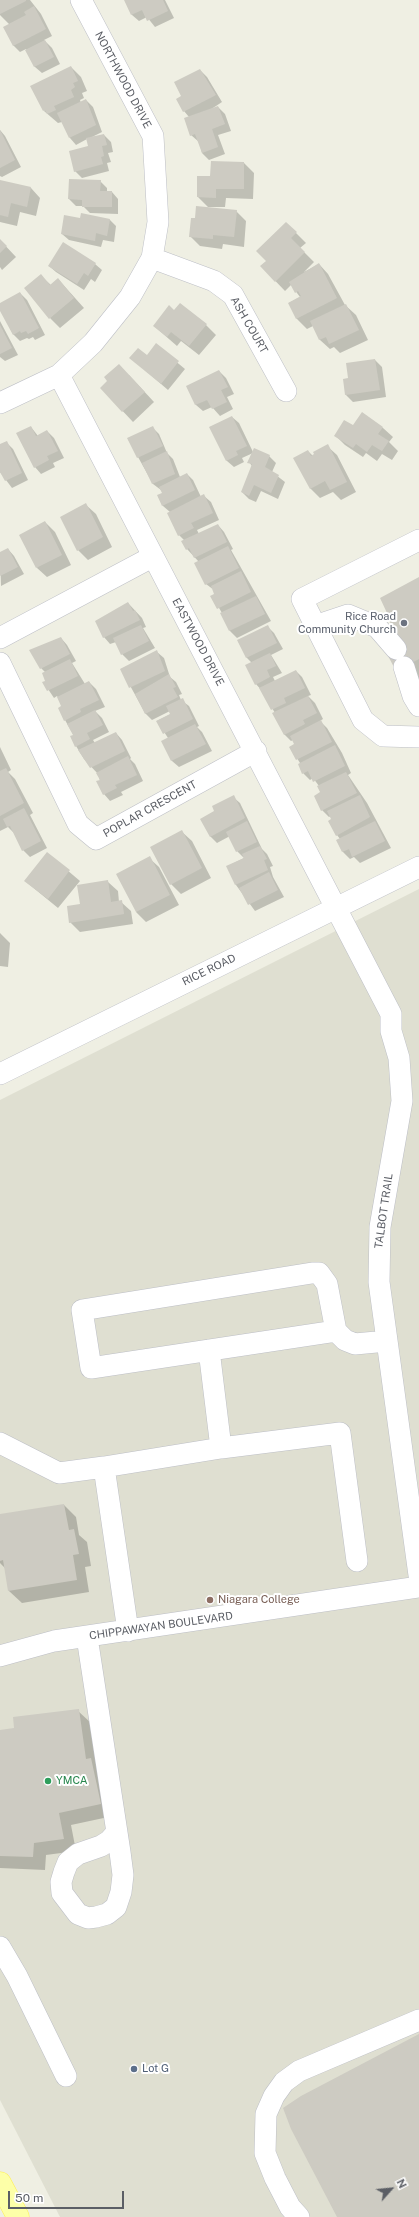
<!DOCTYPE html>
<style>
body{margin:0}
#map{position:relative;width:419px;height:2217px;overflow:hidden;background:#efefe3;font-family:"Public Sans",sans-serif}
canvas{display:block}
.north{position:absolute;left:371px;top:2169px;width:40px;height:40px;-webkit-text-stroke:3px #fff;paint-order:stroke;rotate:63deg;font-size:11px;font-weight:700;line-height:16px;text-align:center;color:#5b5e65}
.north::after{content:'';display:block;margin:auto;width:14px;height:18px;background:#5b5e65;clip-path:polygon(50% 0,100% 100%,50% 72%,0 100%)}
.scale{position:absolute;left:8px;top:2191px;width:116px;height:18px;box-sizing:border-box;border:2px solid #5b5e65;border-top:0;padding-left:5px;font-size:12px;line-height:14px;white-space:nowrap;color:#5b5e65;-webkit-text-stroke:3px #fff;paint-order:stroke}
</style>
<div id="map">
<canvas width="419" height="2217"></canvas>
<div class="north">N</div>
<div class="scale">50 m</div>
</div>
<script>
const ctx = document.querySelector('canvas').getContext('2d');
ctx.lineJoin = 'round';
function fill(path, color) {
  ctx.fillStyle = color;
  ctx.fill(path, 'evenodd');
}
function poly(rows) {
  const path = new Path2D();
  for (const r of rows) {
    path.moveTo(r[0], r[1]);
    for (let i = 2; i < r.length; i += 2) path.lineTo(r[i], r[i + 1]);
  }
  return path;
}
function strokePath(path, color, width, dash) {
  ctx.strokeStyle = color;
  ctx.lineWidth = width;
  ctx.lineCap = dash ? 'butt' : 'round';
  ctx.setLineDash(dash || []);
  ctx.stroke(path);
}
function label(font, color, halo, rows, align = 'center') {
  ctx.font = font + ' "Public Sans",sans-serif';
  ctx.lineWidth = 4;
  ctx.setLineDash([]);
  ctx.textBaseline = 'middle';
  ctx.strokeStyle = halo;
  ctx.fillStyle = color;
  for (const [text, x, y, turn = 0] of rows) {
    ctx.save();
    ctx.translate(x, y);
    ctx.rotate((+turn || 0) * Math.PI / 180);
    ctx.textAlign = isNaN(turn) ? turn : align;
    if (halo) ctx.strokeText(text, 0, 0);
    ctx.fillText(text, 0, 0);
    ctx.restore();
  }
}
fill(poly([
 [419,889,419,2217,60,2217,0,2100,0,1100]
]), '#dfdfd1');
fill(poly([
 [0,0,30,0,41,14,52,36,44,40,52,48,60,64,42,73,35,67,26,49,20,52,13,45,10,25,0,15],
 [125,0,165,0,174,18,155,27,147,17,139,21,132,15],
 [71,67,81,77,87,91,82,93,84,98,80,100,81,103,86,100,93,107,102,132,92,137,104,135,111,142,113,152,108,153,111,162,107,163,109,171,82,178,75,171,90,147,87,139,76,145,70,138,62,122,58,123,44,111],
 [200,70,207,77,222,102,210,110,218,107,225,114,231,131,218,135,225,154,209,160,202,153,199,142,191,135,189,117,184,111,183,97],
 [0,130,5,136,21,167,2,177,0,176],
 [244,163,254,173,253,199,226,198,225,207,208,207,198,197,211,177],
 [0,181,31,188,40,198,36,216,20,212,17,226,0,222],
 [100,181,107,188,107,192,112,192,118,199,118,214,90,213,83,206,76,206,69,199],
 [236,211,246,221,244,247,223,244,222,249,200,246,190,236],
 [81,220,110,220,116,226,114,242,103,240,101,247,69,240,62,234],
 [286,223,306,243,300,248,314,262,304,272,319,264,328,274,345,305,356,315,368,340,340,353,334,347,330,349,320,340,313,326,307,329,297,319,289,303,300,297,291,285,285,291,261,266,267,261],
 [0,240,16,257,2,270,0,267],
 [95,264,102,270,95,282,91,279,84,290,56,272,49,266],
 [41,276,51,285,58,279,84,308,60,328,50,318],
 [20,293,27,300,45,335,35,340,33,337,29,339,27,338,20,341,13,334,0,309,0,304],
 [175,311,206,325,216,335,199,355,181,341,177,346,154,326],
 [0,321,18,355,5,361,0,357],
 [156,345,185,369,168,390,131,358,147,356],
 [375,360,382,367,386,397,353,402,346,395,344,379,350,379],
 [219,371,226,378,234,394,227,397,233,409,220,416,212,407,203,411,196,405,187,387],
 [129,375,154,402,133,422,101,388],
 [362,414,383,428,393,437,389,442,398,451,392,460,382,454,377,461,366,453,363,457,345,445,335,435,353,427],
 [232,417,239,423,253,452,269,456,276,463,272,472,285,482,278,499,261,491,256,502,249,499,242,492,252,466,249,462,253,453,242,458,244,462,234,467,227,461,210,427],
 [31,427,38,436,47,431,54,438,64,458,53,463,55,467,41,474,35,467],
 [152,427,159,434,167,453,173,459,180,477,187,474,193,480,201,497,204,496,211,502,219,520,197,530,199,534,218,525,224,532,233,549,231,550,271,621,237,638,230,631,222,613,212,596,216,594,214,590,206,584,199,562,187,549,185,541,179,535,170,512,163,506,158,496,163,493,161,490,153,484,128,439],
 [6,442,13,449,28,480,12,488,0,472,0,445],
 [327,446,337,455,356,492,341,500,333,492,320,498,310,488,308,451,313,456],
 [86,505,96,514,112,547,88,560,78,550],
 [45,522,55,532,71,565,47,577,37,568],
 [8,549,14,556,24,574,1,586,0,553],
 [419,578,419,678,409,683,405,645],
 [128,603,142,618,146,627,143,628,155,648,129,661,122,654,116,642,110,644,104,637],
 [267,626,274,633,283,649,271,655,282,673,273,677,275,681,296,671,302,677,311,695,308,696,315,703,323,719,320,721,327,728,342,753,351,773,348,775,367,803,391,848,360,863,354,857,350,859,343,852,337,840,340,839,337,835,333,820,331,816,329,817,322,810,322,793,319,786,313,778,310,780,303,773,300,763,290,747,295,745,293,740,291,741,284,734,275,713,262,691,256,684,252,663,247,658,238,641],
 [61,638,67,645,76,661,72,663,85,684,89,682,96,689,105,707,95,711,102,718,109,732,93,740,95,743,116,733,122,740,131,758,130,759,135,764,143,781,121,792,123,795,110,801,104,794,98,774,84,759,76,746,74,736,65,720,63,706,57,696,54,698,44,683,47,681,46,673,41,668],
 [157,652,164,658,170,677,176,682,182,694,179,695,181,700,189,706,199,726,197,727,202,732,212,751,179,767,172,761,163,741,168,738,157,721,171,714,170,711,152,720,145,713,121,669],
 [0,747,11,770,8,772,15,779,33,813,30,815,47,848,30,857,23,850,14,833,8,827,0,831],
 [233,797,240,803,262,849,267,854,273,866,270,867,273,877,284,897,255,911,236,885,228,866,244,858,237,851,230,836,217,843,210,836,216,811],
 [182,832,192,841,211,878,181,894,171,884],
 [47,853,80,881,58,908,25,881],
 [149,858,159,867,179,905,146,922,136,912],
 [108,882,118,891,119,902,121,902,131,911,133,924,80,932,70,922,81,905],
 [0,933,10,943,8,967,0,966],
 [64,1505,76,1517,79,1535,87,1542,91,1566,85,1567,89,1592,22,1603,9,1591,5,1568,0,1563,0,1515],
 [78,1711,91,1723,113,1816,71,1825,76,1851,46,1855,45,1870,0,1868,0,1731,16,1729]
]), '#0003');
fill(poly([
 [0,0,26,0,26,1,0,14],
 [124,0,163,0,168,11,147,21,142,10,131,15],
 [34,6,46,29,13,46,3,27,26,15,24,12],
 [45,40,54,57,34,67,25,50],
 [71,66,78,81,73,83,75,87,71,90,74,97,54,106,56,110,47,114,45,110,43,111,30,86],
 [200,69,216,95,183,112,176,99,181,96,174,82],
 [86,99,96,125,69,138,57,113],
 [218,106,225,124,212,129,218,147,202,153,195,134,190,136,184,118],
 [0,130,15,160,0,168],
 [104,134,107,145,102,146,104,156,101,157,103,164,74,172,69,151,88,146,86,138],
 [211,161,244,162,244,189,216,189,216,198,197,197,197,176,210,176],
 [69,179,101,180,100,191,112,191,112,207,82,207,82,200,68,199],
 [0,180,31,187,27,207,11,203,8,217,0,215],
 [196,206,237,210,234,237,213,235,213,239,189,237,191,218,195,218],
 [81,213,110,219,107,236,96,233,95,241,61,234,64,215,80,218],
 [286,222,297,232,291,238,305,252,275,282,260,266,266,261,256,251],
 [0,239,7,246,0,253],
 [63,242,96,263,88,276,84,273,77,284,48,266],
 [319,263,337,298,296,319,288,303,301,296,298,291,295,293,289,282],
 [41,274,50,285,58,278,74,298,49,319,24,288],
 [20,292,39,328,28,334,26,331,21,333,20,331,13,335,0,311,0,303],
 [180,303,207,324,189,346,171,332,167,337,153,326,169,305,174,310],
 [346,304,359,330,329,344,326,337,319,340,310,321],
 [0,325,12,348,0,354],
 [156,343,179,361,161,384,129,358,138,348,147,355],
 [375,359,380,390,345,395,343,379,348,378,346,363],
 [119,364,145,392,122,412,100,388,107,381,104,377],
 [219,370,228,387,221,390,227,402,212,409,207,400,195,405,186,386],
 [362,412,383,427,378,434,389,441,382,451,372,445,367,452,356,444,353,448,334,436,344,420,353,425],
 [232,416,247,446,236,451,238,455,226,461,209,427],
 [31,426,36,436,47,430,58,451,47,456,49,460,34,468,16,433],
 [153,426,163,446,137,458,127,438],
 [7,441,22,473,5,481,0,472,0,444],
 [328,444,347,482,330,490,325,481,310,489,293,458,308,450,311,456,314,454,313,452],
 [254,448,270,455,265,467,279,475,271,493,254,485,249,496,241,492,252,464,247,463],
 [167,451,175,474,152,484,142,463],
 [187,473,195,490,162,506,157,495,162,493,159,487],
 [204,494,213,513,191,523,194,528,178,536,167,513],
 [86,503,103,537,77,551,60,517],
 [45,521,62,555,36,568,19,535],
 [218,524,227,542,194,558,189,548,186,550,181,541],
 [228,546,239,568,205,585,194,563],
 [8,548,18,567,0,576,0,552],
 [241,571,251,592,217,609,210,596,214,594,211,586],
 [419,577,419,659,396,671,387,654,404,645,385,614,387,613,380,598],
 [256,596,265,614,229,631,220,613],
 [128,602,133,611,135,610,140,620,103,638,95,621],
 [141,625,149,641,121,655,113,638],
 [268,625,277,643,246,658,237,640],
 [61,637,70,654,40,669,29,650],
 [157,650,165,671,129,688,120,669],
 [270,653,276,666,267,670,270,677,255,685,245,665],
 [70,659,78,676,47,691,42,682,45,681,42,673],
 [296,670,305,688,284,698,286,703,271,710,259,688],
 [169,674,176,687,173,688,178,697,145,714,135,694],
 [89,681,99,700,80,709,81,712,64,721,58,708,61,706,57,697],
 [308,696,317,713,303,720,305,724,284,735,272,713],
 [183,698,193,719,163,734,156,721,170,714,166,706],
 [95,710,103,725,87,733,90,739,75,747,70,736,73,735,67,724],
 [321,720,332,742,296,760,289,747,294,744,290,736],
 [195,724,206,744,171,761,161,741],
 [116,732,125,751,90,768,78,750],
 [335,745,345,766,313,782,308,771,302,774,298,764],
 [128,756,137,775,115,785,117,788,103,795,96,781,100,780,96,773],
 [6,768,24,803,0,816,0,771],
 [346,772,357,793,321,811,314,796,320,792,317,786],
 [234,795,245,818,210,837,200,819,214,811,212,806],
 [360,795,370,817,336,836,328,821,331,819,327,811],
 [24,808,41,841,22,851,10,826,7,827,3,819],
 [247,821,257,842,236,852,226,832],
 [375,821,385,841,352,857,349,849,342,852,336,840],
 [182,830,202,868,170,885,150,847],
 [260,846,267,859,264,860,268,870,235,885,226,866,244,858,242,854],
 [47,852,70,870,48,899,24,881],
 [150,856,170,895,136,912,116,874],
 [269,872,278,890,248,905,239,888],
 [108,880,111,902,122,900,124,914,69,923,67,906,80,904,77,885],
 [64,1504,69,1530,74,1529,79,1554,73,1555,77,1580,8,1591,3,1560,0,1561,0,1514],
 [79,1709,86,1759,91,1758,101,1804,59,1813,64,1839,34,1843,33,1857,0,1856,0,1730,14,1728,13,1717],
 [419,2034,419,2217,337,2217,291,2129,283,2108,301,2096]
]), '#cdcbc2');
const minor = poly([
 [152,258,214,281,233,295,286,391],
 [59,375,391,1014,391,1031,399,1058,402,1101,380,1227,379,1282,419,1575],
 [0,403,59,375,93,343,130,297,152,258,158,222,153,136,81,0],
 [419,540,302,599,363,720,383,736,419,737],
 [315,626,348,615,377,627,396,649],
 [0,638,152,557],
 [0,663,78,824,96,839,256,751],
 [404,667,413,696,419,706],
 [0,1074,419,867],
 [336,1331,327,1284,319,1273,312,1273,82,1310,91,1368,336,1331,345,1340,355,1344,387,1341],
 [209,1350,221,1448,340,1433,357,1561],
 [0,1443,59,1473,104,1467],
 [128,1631,104,1467,221,1448],
 [87,1637,120,1852,123,1875,121,1892,116,1907,107,1914,96,1917,88,1918,78,1914,62,1893,61,1882,64,1872,68,1862,78,1854,101,1846,109,1841,117,1832],
 [0,1656,54,1641,419,1587],
 [0,1947,17,1976,66,2076],
 [299,2217,290,2207,275,2178,265,2153,266,2114,274,2096,284,2082,299,2071,419,2020]
]);
const major = poly([
 [0,2183,18,2217]
]);
strokePath(minor, '#bdbfc6', 22);
strokePath(major, '#ffee4c', 23);
strokePath(minor, '#fff', 21);
strokePath(major, '#fdffa8', 22);
for (const [x, y, r, color] of [
 [404,623,4,"#6b7280"],
 [210,1600,4,"#8d6e63"],
 [48,1781,4,"#2e9e5b"],
 [134,2069,4,"#5c6f8a"]
]) {
  const dot = new Path2D();
  dot.arc(x, y, r, 0, 2 * Math.PI);
  ctx.fillStyle = color;
  ctx.fill(dot);
  strokePath(dot, '#fff', 1.5);
}
label('11px', '#5b5e65', '#fff', [
 ["NORTHWOOD DRIVE",123,80,62],
 ["ASH COURT",249,325,60],
 ["EASTWOOD DRIVE",198,642,62],
 ["POPLAR CRESCENT",150,809,-29],
 ["RICE ROAD",209,970,-26],
 ["TALBOT TRAIL",384,1211,-82],
 ["CHIPPAWAYAN BOULEVARD",161,1626,-8]
]);
label('11px', '#5b616d', '#fff', [
 ["Rice Road",396,617],
 ["Community Church",396,630]
], 'right');
label('11px', '#785e54', '#fff', [
 ["Niagara College",218,1600]
], 'left');
label('11px', '#27864d', '#fff', [
 ["YMCA",56,1781]
], 'left');
label('11px', '#4e5e75', '#fff', [
 ["Lot G",142,2069]
], 'left');
</script>
